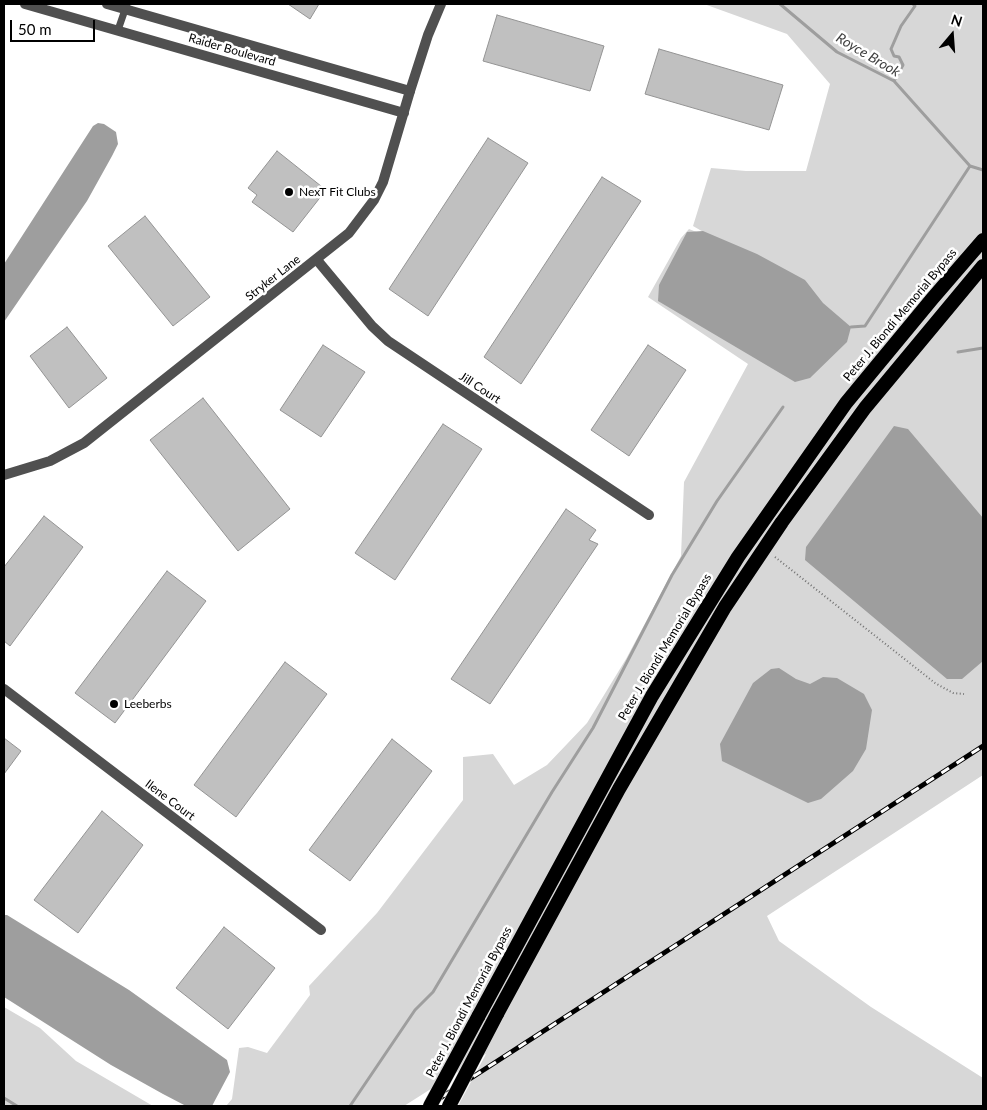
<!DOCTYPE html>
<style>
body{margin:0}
#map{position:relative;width:987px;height:1110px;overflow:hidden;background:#fff;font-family:Lato,sans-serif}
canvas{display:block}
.frame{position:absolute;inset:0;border:5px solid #000;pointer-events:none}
.north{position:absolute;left:927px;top:10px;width:50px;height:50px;-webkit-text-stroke:4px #fff;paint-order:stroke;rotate:18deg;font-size:14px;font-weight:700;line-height:20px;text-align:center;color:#000}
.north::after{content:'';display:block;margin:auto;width:18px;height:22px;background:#000;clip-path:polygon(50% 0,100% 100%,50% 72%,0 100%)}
.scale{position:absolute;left:10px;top:20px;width:85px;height:22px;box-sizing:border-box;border:2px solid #000;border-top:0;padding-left:6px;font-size:15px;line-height:18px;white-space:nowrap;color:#000;-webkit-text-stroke:4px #fff;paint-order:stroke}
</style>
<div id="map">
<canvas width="987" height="1110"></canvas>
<div class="frame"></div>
<div class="north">N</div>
<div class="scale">50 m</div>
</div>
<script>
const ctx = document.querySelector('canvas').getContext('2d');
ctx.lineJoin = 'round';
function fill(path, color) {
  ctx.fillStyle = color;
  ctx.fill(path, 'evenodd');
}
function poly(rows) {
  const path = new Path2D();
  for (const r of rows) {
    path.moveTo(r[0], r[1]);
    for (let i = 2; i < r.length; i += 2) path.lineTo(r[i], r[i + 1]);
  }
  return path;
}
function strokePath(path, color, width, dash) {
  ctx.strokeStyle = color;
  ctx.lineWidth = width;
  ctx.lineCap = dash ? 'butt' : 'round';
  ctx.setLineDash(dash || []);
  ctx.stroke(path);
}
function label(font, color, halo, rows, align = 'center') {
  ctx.font = font + ' Lato,sans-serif';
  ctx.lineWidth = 5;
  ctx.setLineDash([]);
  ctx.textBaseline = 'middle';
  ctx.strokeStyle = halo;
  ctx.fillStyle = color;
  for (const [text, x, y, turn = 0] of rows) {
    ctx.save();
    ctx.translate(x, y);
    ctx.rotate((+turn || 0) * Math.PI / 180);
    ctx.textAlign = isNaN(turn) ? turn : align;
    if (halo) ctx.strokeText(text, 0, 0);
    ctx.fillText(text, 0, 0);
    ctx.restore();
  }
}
fill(poly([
 [704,4,983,4,983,775,767,916,779,941,871,1007,983,1078,983,1106,458,1106,486,1054,404,1106,226,1106,232,1099,239,1048,248,1047,267,1053,310,995,309,986,377,913,463,800,463,757,493,754,514,785,547,765,587,723,626,659,681,556,684,482,748,364,648,297,681,238,689,229,719,241,693,226,711,168,746,171,806,171,830,84,787,34],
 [4,1007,40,1028,76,1061,153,1106,4,1106]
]), '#d7d7d7');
fill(poly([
 [98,123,104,124,116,132,118,144,112,156,87,201,4,322,4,264,93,126],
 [703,231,757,254,805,280,823,303,851,327,847,342,810,378,795,382,658,301,659,285,687,232],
 [894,426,908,429,983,518,983,661,962,679,947,679,805,560,806,547],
 [779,668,796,679,810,684,823,677,837,678,864,694,872,710,866,749,853,771,821,799,808,803,722,761,720,744,753,683,771,669],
 [4,915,7,915,129,990,227,1060,230,1072,212,1106,186,1106,163,1094,111,1065,4,997]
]), '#9e9e9e');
strokePath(poly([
 [780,4,837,52,894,81,970,166,983,170],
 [894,81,903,65,899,57,894,56,891,49,901,26,915,6,913,4],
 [851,327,865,326,970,166],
 [958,352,983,348],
 [4,1098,17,1106],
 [350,1106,415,1010,433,992,552,792,593,728,672,575,717,501,783,407]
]), '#9e9e9e', 3);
const building = poly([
 [288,4,319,4,310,19,288,4],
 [497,15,604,46,590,91,483,61,497,15],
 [659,49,783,85,769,130,645,94,659,49],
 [488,138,528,163,428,316,389,289,488,138],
 [277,151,326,190,293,232,252,202,257,195,248,188,277,151],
 [602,177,641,201,521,384,484,357,602,177],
 [145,216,210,297,173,326,108,246,145,216],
 [67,327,107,378,69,408,30,356,67,327],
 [323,345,365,372,321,437,280,410,323,345],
 [648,345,686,370,629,456,591,430,648,345],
 [203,398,290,509,238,551,150,440,203,398],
 [443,424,482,449,395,580,355,553,443,424],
 [566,509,596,530,589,540,598,544,490,704,451,679,566,509],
 [44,516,83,547,10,646,4,641,4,567,44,516],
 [167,571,206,601,115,723,75,693,167,571],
 [285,662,327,694,236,817,194,785,285,662],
 [4,738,21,751,4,774,4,738],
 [392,739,432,771,350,881,309,850,392,739],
 [102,811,143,845,78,933,34,900,102,811],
 [224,927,275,968,228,1029,176,988,224,927]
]);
fill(building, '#c0c0c0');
strokePath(building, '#949494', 1);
const trunk = poly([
 [497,1014,619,789,725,607,782,522,865,408,983,266],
 [478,1017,652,696,738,557,846,403,932,299,983,240]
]);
strokePath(trunk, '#dbdbdb', 15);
strokePath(poly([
 [775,557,935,683,953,693,964,694]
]), '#727272', 2, [1, 2.5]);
strokePath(poly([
 [118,30,127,4]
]), '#505050', 7);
strokePath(poly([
 [410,91,428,35,441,4],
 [317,260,372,326,388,341,649,515],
 [4,689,321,930]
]), '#505050', 10);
strokePath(poly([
 [25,4,404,113],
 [4,475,50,461,84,443,349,233,374,200,383,182,410,91,107,4]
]), '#505050', 10);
strokePath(trunk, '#000', 14);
const rail = poly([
 [428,1106,983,746]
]);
strokePath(rail, '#000', 5);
strokePath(rail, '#fff', 3, [9]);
const trunkBridge = poly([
 [430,1106,478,1017],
 [449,1106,497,1014]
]);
strokePath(trunkBridge, '#dbdbdb', 15, []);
strokePath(trunkBridge, '#000', 14);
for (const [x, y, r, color] of [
 [289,192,5,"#000"],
 [114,704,5,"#000"]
]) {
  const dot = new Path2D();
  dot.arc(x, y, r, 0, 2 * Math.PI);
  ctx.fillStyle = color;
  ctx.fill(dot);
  strokePath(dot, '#fff', 2);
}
label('12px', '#000', '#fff', [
 ["Raider Boulevard",232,50,16],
 ["Stryker Lane",273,278,-38],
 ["Peter J. Biondi Memorial Bypass",900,315,-50],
 ["Jill Court",480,388,33],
 ["Peter J. Biondi Memorial Bypass",665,647,-59],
 ["Ilene Court",170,800,37],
 ["Peter J. Biondi Memorial Bypass",469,1002,-62]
]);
label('12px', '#000', '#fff', [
 ["NexT Fit Clubs",299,192],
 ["Leeberbs",124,704]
], 'left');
label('italic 14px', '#3f3f3f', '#fff', [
 ["Royce Brook",868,55,31]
]);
</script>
